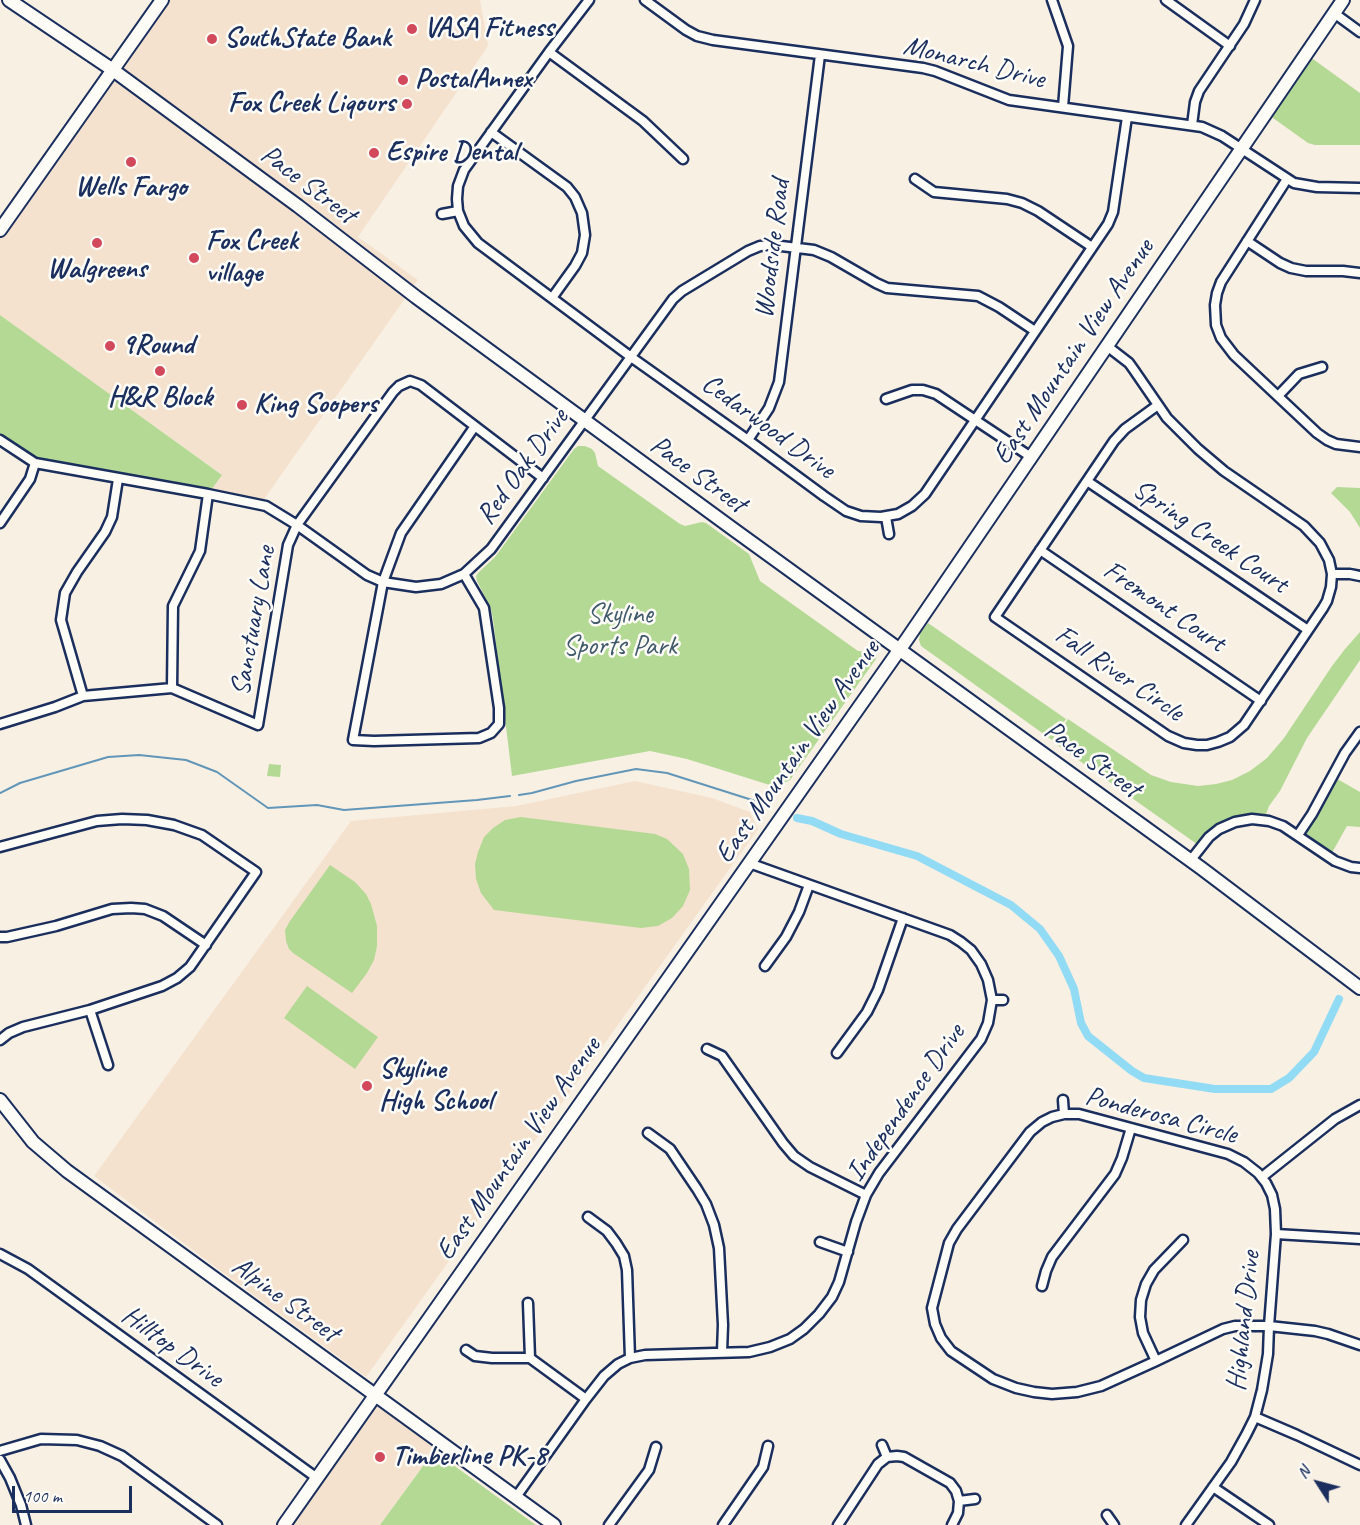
<!DOCTYPE html>
<style>
body{margin:0}
#map{position:relative;width:1360px;height:1525px;overflow:hidden;background:#f9f0e4;font-family:Caveat,sans-serif}
canvas{display:block}
.north{position:absolute;left:1288px;top:1453px;width:60px;height:60px;-webkit-text-stroke:4px #fdfcf7;paint-order:stroke;rotate:306deg;font-size:16px;font-weight:700;line-height:24px;text-align:center;color:#1b2f5e}
.north::after{content:'';display:block;margin:auto;width:21px;height:27px;background:#1b2f5e;clip-path:polygon(50% 0,100% 100%,50% 72%,0 100%)}
.scale{position:absolute;left:12px;top:1486px;width:120px;height:27px;box-sizing:border-box;border:3px solid #1b2f5e;border-top:0;padding-left:8px;font-size:18px;line-height:21px;white-space:nowrap;color:#1b2f5e;-webkit-text-stroke:4px #fdfcf7;paint-order:stroke}
</style>
<div id="map">
<canvas width="1360" height="1525"></canvas>
<div class="north">N</div>
<div class="scale">100 m</div>
</div>
<script>
const ctx = document.querySelector('canvas').getContext('2d');
ctx.lineJoin = 'round';
function fill(path, color) {
  ctx.fillStyle = color;
  ctx.fill(path, 'evenodd');
}
function poly(rows) {
  const path = new Path2D();
  for (const r of rows) {
    path.moveTo(r[0], r[1]);
    for (let i = 2; i < r.length; i += 2) path.lineTo(r[i], r[i + 1]);
  }
  return path;
}
function strokePath(path, color, width, dash) {
  ctx.strokeStyle = color;
  ctx.lineWidth = width;
  ctx.lineCap = dash ? 'butt' : 'round';
  ctx.setLineDash(dash || []);
  ctx.stroke(path);
}
function label(font, color, halo, rows, align = 'center') {
  ctx.font = font + ' Caveat,sans-serif';
  ctx.lineWidth = 5;
  ctx.setLineDash([]);
  ctx.textBaseline = 'middle';
  ctx.strokeStyle = halo;
  ctx.fillStyle = color;
  for (const [text, x, y, turn = 0] of rows) {
    ctx.save();
    ctx.translate(x, y);
    ctx.rotate((+turn || 0) * Math.PI / 180);
    ctx.textAlign = isNaN(turn) ? turn : align;
    if (halo) ctx.strokeText(text, 0, 0);
    ctx.fillText(text, 0, 0);
    ctx.restore();
  }
}
fill(poly([
 [162,0,480,0,488,46,358,237,418,280,260,505,208,494,221,474,0,315,0,230],
 [635,781,712,798,750,812,758,829,366,1377,222,1272,94,1176,351,821,516,806],
 [375,1395,440,1442,380,1525,284,1525]
]), '#f4e2ce');
fill(poly([
 [1306,54,1360,93,1360,145,1315,145,1308,143,1266,113],
 [0,315,222,475,208,494,35,463,0,440],
 [578,446,585,446,592,449,595,453,598,466,680,524,685,526,702,522,706,523,749,554,760,581,858,651,873,652,877,655,876,659,790,780,776,787,687,759,650,751,512,776,493,619,491,609,477,581,476,576,479,572,495,557,574,449],
 [1337,487,1360,488,1360,528,1350,512,1331,493],
 [928,623,1066,719,1052,740,921,646,919,640,920,634],
 [1360,632,1360,660,1307,738,1280,791,1269,806,1264,820,1235,822,1201,847,1053,742,1068,719,1151,775,1171,782,1198,786,1216,784,1232,780,1250,771,1267,758,1284,738,1332,666,1345,649],
 [269,764,281,765,280,777,267,776],
 [1332,776,1360,792,1360,827,1347,826,1329,858,1298,835],
 [521,817,655,834,667,839,683,854,689,869,690,890,683,906,672,918,658,926,641,928,494,910,481,893,476,879,475,864,478,852,484,837,493,828,505,820],
 [330,865,355,882,366,894,371,904,377,926,377,946,374,960,367,973,352,993,293,953,289,949,286,941,285,930,290,921],
 [307,986,378,1037,355,1069,284,1018],
 [434,1451,518,1512,536,1525,380,1525]
]), '#b3d994');
strokePath(poly([
 [0,793,20,783,108,757,139,755,186,760,217,772,268,808,317,805,344,810,477,800,510,796],
 [519,795,532,793,576,781,636,769,667,773,771,806]
]), '#6296b8', 2);
strokePath(poly([
 [797,818,812,821,841,834,917,856,1011,905,1040,929,1059,956,1074,989,1081,1023,1088,1036,1132,1071,1144,1078,1215,1089,1271,1089,1289,1078,1314,1052,1339,999]
]), '#92dbf4', 8);
const street = poly([
 [589,0,549,52,464,170,458,186,457,199,458,211,464,226,478,243,631,357,748,440,824,496,846,511,861,516,881,517,898,514,912,506,925,494,1108,224,1113,212,1127,117],
 [645,0,686,30,697,36,713,40,923,68,935,71,1009,100,1202,127,1222,136,1294,183,1317,187,1360,188],
 [1052,0,1068,46,1063,107],
 [1166,0,1230,46],
 [1334,13,1360,32],
 [549,52,643,121,683,159],
 [1192,125,1195,102,1199,91,1244,24,1255,0],
 [491,132,567,187,575,197,582,213,585,235,582,253,575,266,552,298],
 [915,179,934,192,1007,199,1022,203,1038,211,1092,247],
 [1287,179,1221,282,1217,293,1215,305,1216,325,1221,338,1234,355,1317,433,1327,440,1336,444,1360,447],
 [442,214,458,211],
 [1247,241,1280,263,1291,268,1306,271,1343,271,1360,273],
 [1107,346,1129,363,1134,370,1167,418,1198,449,1224,471,1304,526,1320,543,1329,560,1332,574,1331,587,1327,601,1323,608,1244,725,1230,737,1218,742,1207,745,1197,745,1184,743,1168,736,995,617,1114,441,1125,429,1158,405],
 [1278,396,1299,374,1322,367],
 [886,399,912,390,923,390,936,394,1031,457],
 [0,440,35,463,208,494,266,506,297,525,367,575,383,582,416,587,441,584,464,574,491,549,673,299,682,291,748,251,760,246,773,245,814,250,831,257,876,283,887,288,978,296,999,307,1035,331],
 [748,440,769,408,779,382,820,55],
 [1087,481,1308,630],
 [886,517,889,534],
 [0,523,30,479,35,463],
 [1040,550,1261,701],
 [464,574,484,608,499,708,499,724,491,733,479,738,374,741,353,740,383,582,401,533,475,426],
 [1332,574,1350,574,1360,576],
 [172,688,173,606,200,551,208,494],
 [83,696,61,620,65,593,77,572,105,532,112,517,118,479],
 [0,724,55,707,83,696,172,688,258,725,288,545,297,525,393,392,399,386,410,381,421,385,543,478],
 [1298,835,1312,814,1345,753,1360,732],
 [0,847,97,821,122,819,147,820,174,825,202,835,256,872,190,967,177,978,162,986,90,1010,23,1027,9,1033,0,1040],
 [1190,861,1209,837,1219,829,1235,822,1252,819,1269,821,1283,826,1335,861,1351,867,1360,868],
 [0,937,7,937,56,926,112,909,131,908,145,909,163,916,206,945],
 [765,966,786,937,799,912,809,885],
 [992,1000,1003,1000],
 [90,1010,108,1065],
 [707,1049,722,1056,783,1143,794,1156,810,1167,866,1195],
 [837,1053,867,1012,878,990,903,918],
 [1063,1100,1064,1114],
 [648,1133,670,1149,697,1189,706,1204,714,1225,719,1248,723,1325,722,1352],
 [1262,1177,1335,1119,1360,1105],
 [588,1217,607,1231,616,1243,624,1256,627,1270,630,1358],
 [1276,1234,1360,1239],
 [820,1242,848,1252],
 [0,1254,28,1269,317,1478],
 [1042,1286,1046,1271,1052,1257,1115,1174,1122,1158,1131,1128],
 [528,1303,530,1358],
 [466,1350,475,1356,492,1358,530,1358,586,1399],
 [1156,1361,1143,1333,1140,1317,1141,1300,1146,1284,1154,1270,1183,1240],
 [1255,1417,1297,1435,1360,1465],
 [882,1445,887,1457],
 [0,1451,41,1439,77,1440,100,1446,122,1456,217,1525],
 [0,1460,10,1478,21,1505,26,1525],
 [1213,1487,1269,1525],
 [516,1497,586,1399,604,1376,618,1364,630,1358,645,1355,749,1352,770,1347,790,1339,804,1329,819,1314,832,1297,839,1282,856,1222,866,1195,879,1173,981,1039,988,1023,992,1000,988,980,981,964,971,950,961,942,950,935,749,863],
 [959,1501,975,1499],
 [1107,1515,1114,1525],
 [609,1525,649,1470,656,1447],
 [723,1525,763,1467,768,1446],
 [838,1525,878,1464,887,1457,897,1456,904,1457,950,1483,956,1491,959,1501,958,1513,952,1525],
 [1186,1525,1231,1462,1246,1435,1255,1417,1262,1390,1268,1354,1269,1326,1276,1234,1275,1209,1272,1195,1266,1183,1258,1173,1244,1162,1228,1154,1079,1114,1064,1114,1052,1117,1042,1122,1030,1132,957,1229,949,1243,932,1308,935,1324,941,1338,951,1351,993,1379,1016,1388,1034,1392,1052,1394,1077,1392,1101,1386,1156,1361,1223,1329,1235,1326,1269,1326,1315,1331,1328,1334,1360,1345]
]);
const secondary = poly([
 [9,0,113,70,298,206,416,297,733,529,1201,868,1360,988],
 [0,230,162,0],
 [0,1100,33,1142,67,1171,554,1525],
 [284,1525,907,639,1343,0]
]);
strokePath(street, '#1b2f5e', 13);
strokePath(secondary, '#1b2f5e', 16);
strokePath(street, '#fdfcf7', 8);
strokePath(secondary, '#fdfcf7', 12);
for (const [x, y, r, color] of [
 [412,29,6,"#d1495b"],
 [212,39,6,"#d1495b"],
 [403,80,6,"#d1495b"],
 [407,104,6,"#d1495b"],
 [374,153,6,"#d1495b"],
 [131,162,6,"#d1495b"],
 [97,243,6,"#d1495b"],
 [194,258,6,"#d1495b"],
 [110,346,6,"#d1495b"],
 [160,371,6,"#d1495b"],
 [242,405,6,"#d1495b"],
 [367,1086,6,"#d1495b"],
 [380,1457,6,"#d1495b"]
]) {
  const dot = new Path2D();
  dot.arc(x, y, r, 0, 2 * Math.PI);
  ctx.fillStyle = color;
  ctx.fill(dot);
  strokePath(dot, '#fdfcf7', 2);
}
label('bold 28px', '#1b2f5e', '#fdfcf7', [
 ["VASA Fitness",424,29],
 ["SouthState Bank",224,39],
 ["PostalAnnex",415,80],
 ["Fox Creek Liqours",395,104,"right"],
 ["Espire Dental",386,153],
 ["Wells Fargo",131,188,"center"],
 ["Fox Creek",206,242],
 ["village",206,274],
 ["Walgreens",97,270,"center"],
 ["9Round",122,346],
 ["H&R Block",160,398,"center"],
 ["King Soopers",254,405],
 ["Skyline",379,1070],
 ["High School",379,1102],
 ["Timberline PK-8",392,1457]
], 'left');
label('28px', '#1b2f5e', '#fdfcf7', [
 ["Monarch Drive",974,63,14],
 ["Pace Street",308,185,37],
 ["Woodside Road",773,249,-83],
 ["East Mountain View Avenue",1074,352,-56],
 ["Cedarwood Drive",768,427,36],
 ["Red Oak Drive",523,467,-54],
 ["Pace Street",698,475,36],
 ["Spring Creek Court",1210,537,34],
 ["Fremont Court",1164,607,34],
 ["Sanctuary Lane",254,621,-80],
 ["Fall River Circle",1119,674,34],
 ["East Mountain View Avenue",798,752,-55],
 ["Pace Street",1092,760,36],
 ["Independence Drive",906,1103,-55],
 ["Ponderosa Circle",1161,1116,15],
 ["East Mountain View Avenue",519,1149,-55],
 ["Alpine Street",285,1300,36],
 ["Highland Drive",1244,1321,-84],
 ["Hilltop Drive",172,1347,36]
]);
label('28px', '#415a6c', '#fdfcf7', [
 ["Skyline",620,615],
 ["Sports Park",620,647]
]);
</script>
